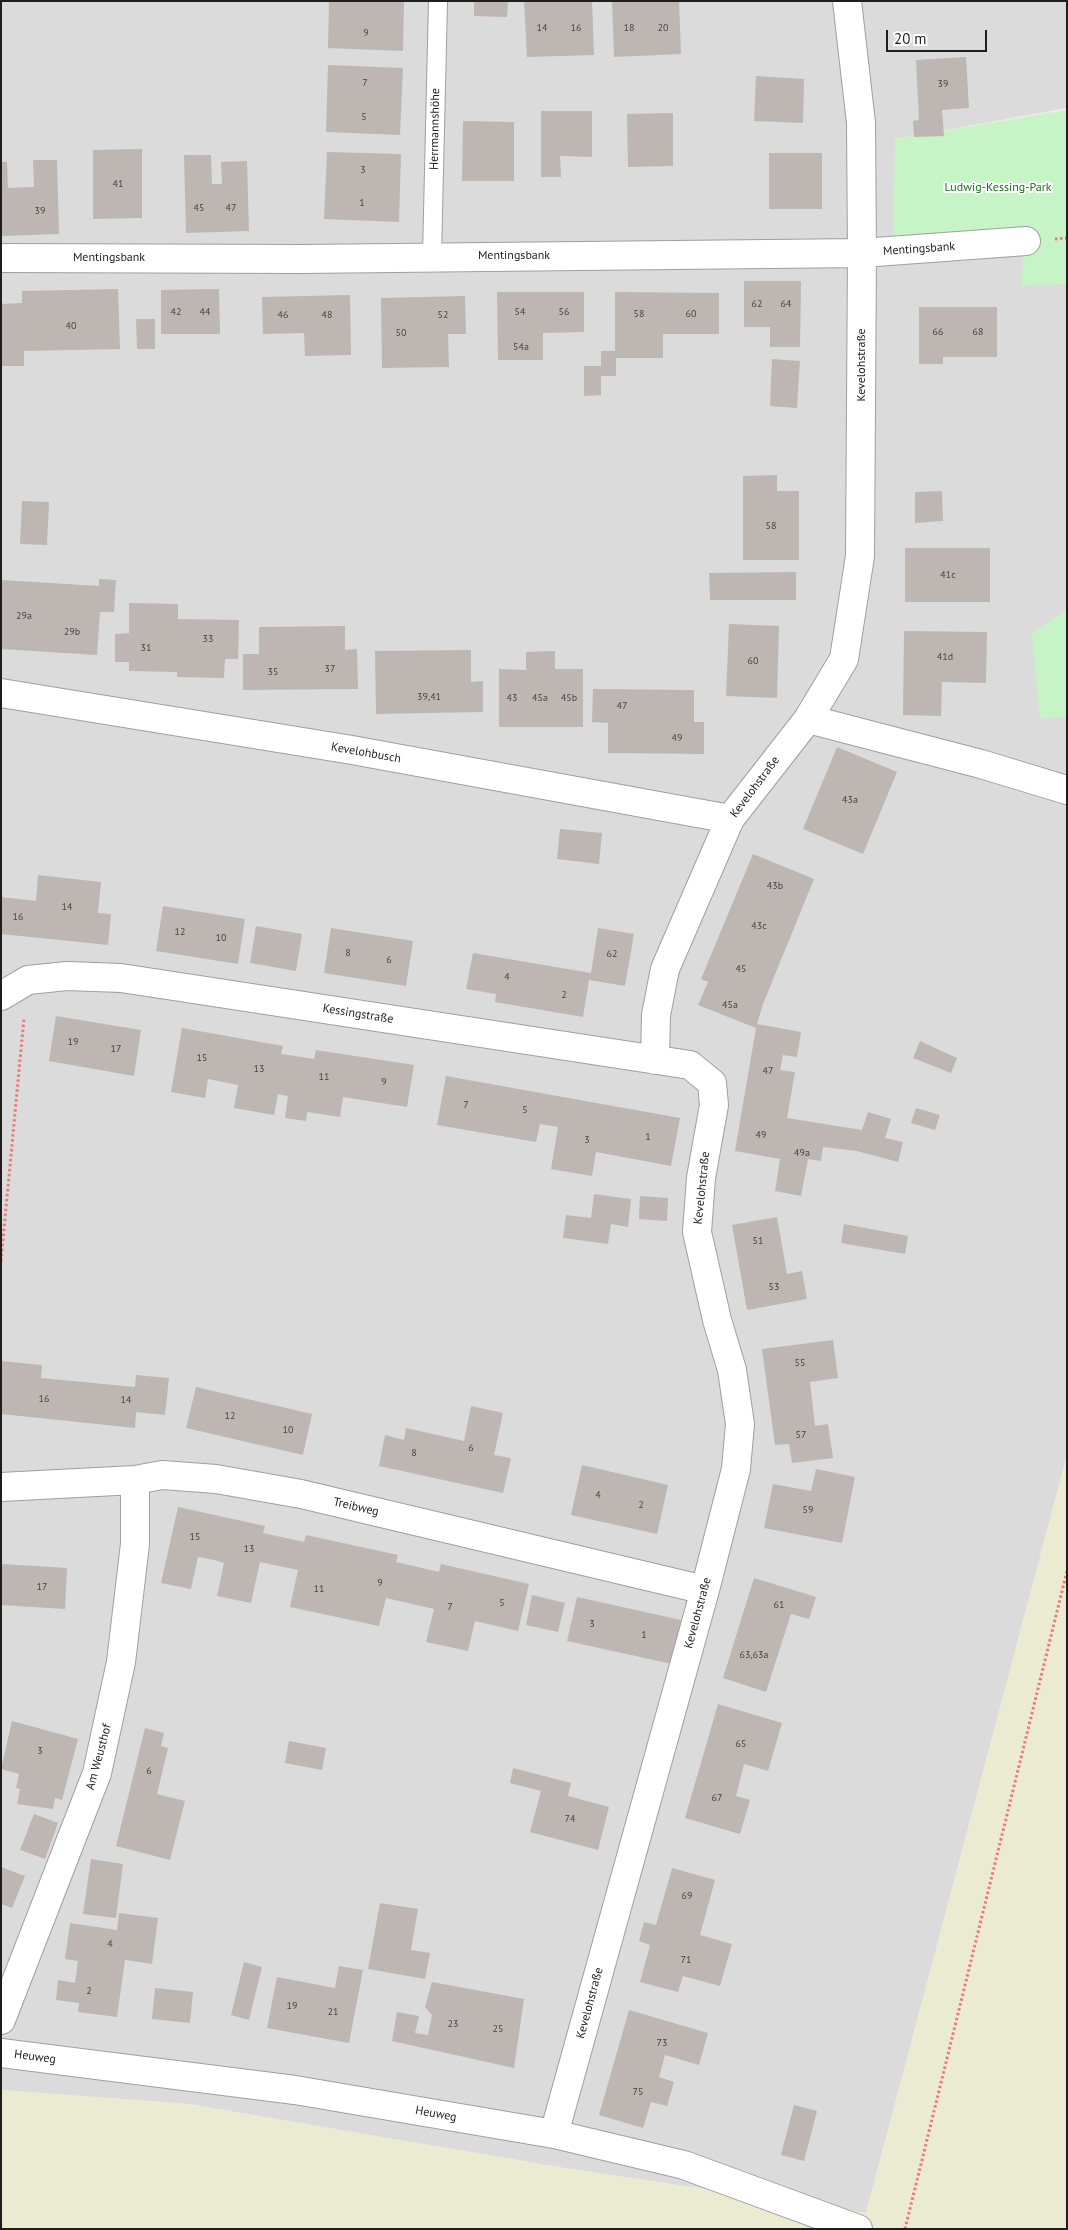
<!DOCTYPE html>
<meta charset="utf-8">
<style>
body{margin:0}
#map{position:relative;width:1068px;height:2230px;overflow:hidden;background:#eeeae5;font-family:"PT Sans",sans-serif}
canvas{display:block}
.frame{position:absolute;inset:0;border:2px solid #1e1e1e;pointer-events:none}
.scale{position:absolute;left:886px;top:30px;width:101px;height:22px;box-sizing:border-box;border:2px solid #1e1e1e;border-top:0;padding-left:6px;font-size:15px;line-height:18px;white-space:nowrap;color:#1e1e1e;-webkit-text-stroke:4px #fff;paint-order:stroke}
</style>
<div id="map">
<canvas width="1068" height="2230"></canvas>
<div class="frame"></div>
<div class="scale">20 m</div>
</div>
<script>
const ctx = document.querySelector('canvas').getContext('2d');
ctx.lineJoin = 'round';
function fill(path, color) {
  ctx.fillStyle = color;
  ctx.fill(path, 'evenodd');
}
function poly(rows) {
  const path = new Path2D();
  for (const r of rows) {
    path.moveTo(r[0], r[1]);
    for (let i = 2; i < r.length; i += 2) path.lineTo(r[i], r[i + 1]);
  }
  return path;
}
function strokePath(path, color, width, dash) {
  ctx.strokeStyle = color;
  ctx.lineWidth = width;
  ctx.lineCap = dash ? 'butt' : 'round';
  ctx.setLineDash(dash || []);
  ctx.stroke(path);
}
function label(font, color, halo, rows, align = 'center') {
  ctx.font = font + ' "PT Sans",sans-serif';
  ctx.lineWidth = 4;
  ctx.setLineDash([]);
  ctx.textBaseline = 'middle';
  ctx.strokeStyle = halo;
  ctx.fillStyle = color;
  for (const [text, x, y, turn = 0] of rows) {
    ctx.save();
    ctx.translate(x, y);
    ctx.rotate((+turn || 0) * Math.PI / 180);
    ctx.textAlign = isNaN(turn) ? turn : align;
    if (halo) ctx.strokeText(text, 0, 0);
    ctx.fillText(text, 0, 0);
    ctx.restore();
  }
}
fill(poly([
 [1,1,1067,1,1067,108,895,139,1023,252,1067,283,1067,610,1033,634,1067,716,1067,1455,866,2213,558,2167,189,2104,1,2090]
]), '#dcdbdb');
fill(poly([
 [1067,1455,1067,2229,1,2229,1,2090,189,2104,558,2167,866,2213]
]), '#ebebd2');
fill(poly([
 [1067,110,1067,284,1022,285,1023,253,893,262,895,139],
 [1067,610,1067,717,1040,718,1032,634]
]), '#c6f4c6');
fill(poly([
 [329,1,404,1,403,51,328,48],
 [474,1,508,1,507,17,474,16],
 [524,1,592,1,594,55,527,57],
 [612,1,679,1,681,54,614,57],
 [966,57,969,108,942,110,944,136,914,137,913,121,919,120,916,60],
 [328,65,403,68,400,135,326,132],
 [756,76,804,79,803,123,754,121],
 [541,111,592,111,592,157,560,156,561,177,541,177],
 [673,113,673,166,628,167,627,114],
 [463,121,514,122,514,181,462,181],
 [142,149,142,218,93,219,93,150],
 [327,152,401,154,399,222,324,219],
 [769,153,822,153,822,209,769,209],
 [184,155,211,155,212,184,222,184,221,162,247,161,249,231,186,233],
 [33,160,57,160,59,234,1,236,1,162,7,162,8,188,34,187],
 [744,281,801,281,800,347,770,347,770,327,744,327],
 [118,289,120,349,24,351,24,366,1,366,1,304,22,303,22,291],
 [219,289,220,334,161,334,161,290],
 [497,292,584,292,584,332,543,333,543,360,498,360],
 [615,292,719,293,719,334,663,334,663,358,616,358,616,376,601,376,601,395,584,396,584,366,601,366,601,351,615,351],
 [350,295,351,355,305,356,304,333,263,334,262,297],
 [465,296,466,334,448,334,449,367,382,368,381,298],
 [919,307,997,307,997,357,943,357,943,364,919,364],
 [136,319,155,319,155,349,137,349],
 [772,359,800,361,797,408,770,406],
 [777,475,777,491,799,491,799,560,743,560,743,476],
 [942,491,943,521,915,523,915,492],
 [22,501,49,502,47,545,20,544],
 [905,548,990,548,990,602,905,602],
 [796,572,796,600,710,600,709,573],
 [99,579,116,580,114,612,100,612,97,655,1,649,1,580,99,586],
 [129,603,178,604,178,619,239,620,238,659,225,659,224,678,177,677,177,672,129,671,129,662,115,662,115,634,129,633],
 [729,624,779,626,777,698,726,696],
 [345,626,345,650,357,649,358,689,243,690,243,654,259,654,259,627],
 [904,631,987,632,986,683,942,682,941,716,903,715],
 [471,650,471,682,483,681,483,712,376,714,375,651],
 [555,651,555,669,583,669,583,727,499,727,499,669,526,670,526,652],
 [593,689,694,690,694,722,704,722,704,754,608,753,608,723,592,722],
 [837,747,897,772,863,854,803,829],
 [560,829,602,833,599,864,557,859],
 [753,854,814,879,763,1004,757,1024,801,1032,797,1057,783,1055,780,1070,795,1072,787,1118,862,1130,868,1112,891,1119,885,1138,903,1142,898,1162,857,1151,823,1147,821,1161,808,1159,801,1196,775,1191,780,1159,735,1151,756,1028,698,1005,708,982,701,979],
 [38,875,101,882,98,913,111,914,108,945,1,934,1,897,36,901],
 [163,906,245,919,238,964,156,951],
 [256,926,302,934,296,971,250,963],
 [331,928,413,941,406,986,324,973],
 [598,928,634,934,625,986,589,980,583,1017,495,1002,496,994,466,989,473,953,591,973],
 [56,1016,141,1030,134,1076,49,1061],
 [182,1028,283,1046,281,1054,295,1056,314,1059,316,1050,414,1065,407,1107,343,1097,340,1117,307,1112,306,1121,285,1118,288,1096,278,1094,274,1115,234,1108,238,1085,208,1079,205,1098,171,1092],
 [920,1041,957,1058,951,1073,913,1058],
 [446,1076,680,1118,671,1166,596,1152,592,1176,551,1169,558,1127,540,1124,536,1142,437,1125],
 [916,1108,940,1115,935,1130,911,1123],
 [594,1194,631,1199,628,1227,611,1224,608,1244,563,1238,566,1215,591,1218],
 [640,1196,668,1198,667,1221,639,1219],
 [777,1217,787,1274,802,1271,807,1299,747,1310,732,1225],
 [844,1224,908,1236,905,1254,841,1243],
 [833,1340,838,1378,810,1382,815,1426,828,1424,833,1458,792,1463,789,1444,775,1445,762,1349],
 [1,1361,42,1365,41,1378,135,1387,136,1375,169,1378,165,1415,136,1412,135,1428,1,1414],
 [196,1387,312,1414,303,1455,186,1428],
 [471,1406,503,1413,494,1455,511,1458,503,1493,379,1466,385,1435,404,1440,406,1428,464,1441],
 [582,1465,668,1485,657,1534,571,1515],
 [816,1469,855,1477,842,1543,764,1528,773,1484,811,1491],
 [178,1507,265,1526,263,1533,304,1542,306,1535,398,1555,396,1562,439,1572,441,1564,529,1584,518,1631,475,1621,468,1651,426,1642,434,1609,386,1598,379,1626,290,1607,298,1570,260,1562,251,1603,217,1596,224,1563,214,1560,198,1557,191,1589,161,1583],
 [1,1564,67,1568,65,1609,1,1605],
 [754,1578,816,1597,809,1619,791,1614,766,1692,723,1678],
 [532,1595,565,1603,558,1632,526,1625],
 [577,1597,681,1620,672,1664,567,1641],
 [718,1704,782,1723,768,1771,744,1764,736,1796,750,1800,740,1834,685,1818],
 [12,1721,78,1739,62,1800,55,1798,53,1809,17,1804,20,1789,16,1788,19,1774,1,1769],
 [145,1728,164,1733,161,1746,168,1748,157,1794,185,1801,170,1860,116,1846],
 [289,1741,326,1748,322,1770,285,1763],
 [513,1768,571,1783,568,1796,609,1807,598,1850,530,1832,541,1791,510,1783],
 [34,1814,58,1823,45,1859,20,1850],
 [91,1859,123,1864,116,1918,83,1914],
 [1,1867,25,1876,12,1908,1,1904],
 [672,1868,715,1880,700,1935,732,1944,720,1986,683,1976,678,1992,640,1982,650,1945,639,1941,644,1922,656,1925],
 [380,1903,418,1909,411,1950,430,1953,425,1979,368,1969],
 [119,1913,158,1918,152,1964,125,1960,117,2017,78,2012,79,2003,56,2000,58,1980,75,1983,78,1961,65,1959,70,1923,117,1930],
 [244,1962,262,1967,249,2020,231,2015],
 [339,1966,363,1970,349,2043,267,2028,277,1977,335,1988],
 [432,1982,524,1999,514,2068,392,2041,397,2012,419,2016,415,2033,428,2035,432,2015,425,2007],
 [155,1988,193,1992,190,2023,152,2019],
 [629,2010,708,2033,699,2065,665,2055,659,2077,674,2082,667,2106,651,2102,643,2128,599,2115],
 [794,2105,817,2111,804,2161,781,2155]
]), '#beb6b2');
const service = poly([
 [432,256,438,1]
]);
const minor = poly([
 [1,258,301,259,862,253,1026,241],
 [1,693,352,750,730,819],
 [808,719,981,764,1067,790],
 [1,996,28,980,67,976,121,978,690,1065,712,1083,714,1105,701,1178,697,1232,717,1320,732,1370,740,1424,736,1469,705,1590,554,2134],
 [655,1060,656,1015,665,969,730,819,808,719,844,659,860,556,862,253,861,123,847,1],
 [1,1487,135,1480,162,1475,216,1479,301,1494,705,1590],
 [1,2020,97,1773,121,1662,135,1544,135,1480],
 [1,2053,295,2090,554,2134,684,2165,858,2229]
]);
strokePath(service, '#9f9f9f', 20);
strokePath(minor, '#9f9f9f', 30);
strokePath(poly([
 [1055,239,1067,238],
 [1,1261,24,1018],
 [905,2229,1067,1571]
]), '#eb7b78', 3, [2.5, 2.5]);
strokePath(service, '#fff', 18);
strokePath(minor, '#fff', 28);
label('10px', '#464443', null, [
 ["14",542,28],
 ["16",576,28],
 ["18",629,28],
 ["20",663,28],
 ["9",366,33],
 ["7",365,83],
 ["39",943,84],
 ["5",364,117],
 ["3",363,170],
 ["41",118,184],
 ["1",362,203],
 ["45",199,208],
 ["47",231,208],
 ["39",40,211],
 ["62",757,304],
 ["64",786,304],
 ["42",176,312],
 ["44",205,312],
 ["54",520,312],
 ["56",564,312],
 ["58",639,314],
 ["60",691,314],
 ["46",283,315],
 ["48",327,315],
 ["52",443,315],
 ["40",71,326],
 ["66",938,332],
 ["68",978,332],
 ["50",401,333],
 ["54a",521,347],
 ["58",771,526],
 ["41c",948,575],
 ["29a",24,616],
 ["29b",72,632],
 ["33",208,639],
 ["31",146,648],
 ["41d",945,657],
 ["60",753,661],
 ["37",330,669],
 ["35",273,672],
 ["39,41",429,697],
 ["43",512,698],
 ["45a",540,698],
 ["45b",569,698],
 ["47",622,706],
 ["49",677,738],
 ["43a",850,800],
 ["43b",775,886],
 ["14",67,907],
 ["16",18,917],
 ["43c",759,926],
 ["12",180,932],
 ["10",221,938],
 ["8",348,953],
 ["62",612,954],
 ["6",389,960],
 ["45",741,969],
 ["4",507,977],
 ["2",564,995],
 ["45a",730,1005],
 ["19",73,1042],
 ["17",116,1049],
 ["15",202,1058],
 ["13",259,1069],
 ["47",768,1071],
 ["11",324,1077],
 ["9",384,1082],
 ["7",466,1105],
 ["5",525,1110],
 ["49",761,1135],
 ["1",648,1137],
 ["3",587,1140],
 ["49a",802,1153],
 ["51",758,1241],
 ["53",774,1287],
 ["55",800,1363],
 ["16",44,1399],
 ["14",126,1400],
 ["12",230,1416],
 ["10",288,1430],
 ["57",801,1435],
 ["6",471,1448],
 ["8",414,1453],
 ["4",598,1495],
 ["2",641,1505],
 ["59",808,1510],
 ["15",195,1537],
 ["13",249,1549],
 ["9",380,1583],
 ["17",42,1587],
 ["11",319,1589],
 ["5",502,1603],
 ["61",779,1605],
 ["7",450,1607],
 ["3",592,1624],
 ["1",644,1635],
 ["63,63a",754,1655],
 ["65",741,1744],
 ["3",40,1751],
 ["6",149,1771],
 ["67",717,1798],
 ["74",570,1819],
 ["69",687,1896],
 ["4",110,1944],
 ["71",686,1960],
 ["2",89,1991],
 ["19",292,2006],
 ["21",333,2012],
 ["23",453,2024],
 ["25",498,2029],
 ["73",662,2043],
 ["75",638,2092]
]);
label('12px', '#1e1e1e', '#fff', [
 ["Herrmannshöhe",435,129,-89],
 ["Mentingsbank",919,249,-4],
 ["Mentingsbank",514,256],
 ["Mentingsbank",109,258],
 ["Kevelohstraße",862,365,-90],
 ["Kevelohbusch",366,753,10],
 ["Kevelohstraße",755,787,-53],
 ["Kessingstraße",358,1014,9],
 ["Kevelohstraße",702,1188,-84],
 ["Treibweg",356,1507,13],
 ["Kevelohstraße",698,1613,-75],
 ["Am Weusthof",99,1757,-75],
 ["Kevelohstraße",590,2003,-75],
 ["Heuweg",35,2057,7],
 ["Heuweg",436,2114,10]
]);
label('12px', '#177117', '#fff', [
 ["Ludwig-Kessing-Park",998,188]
]);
</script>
